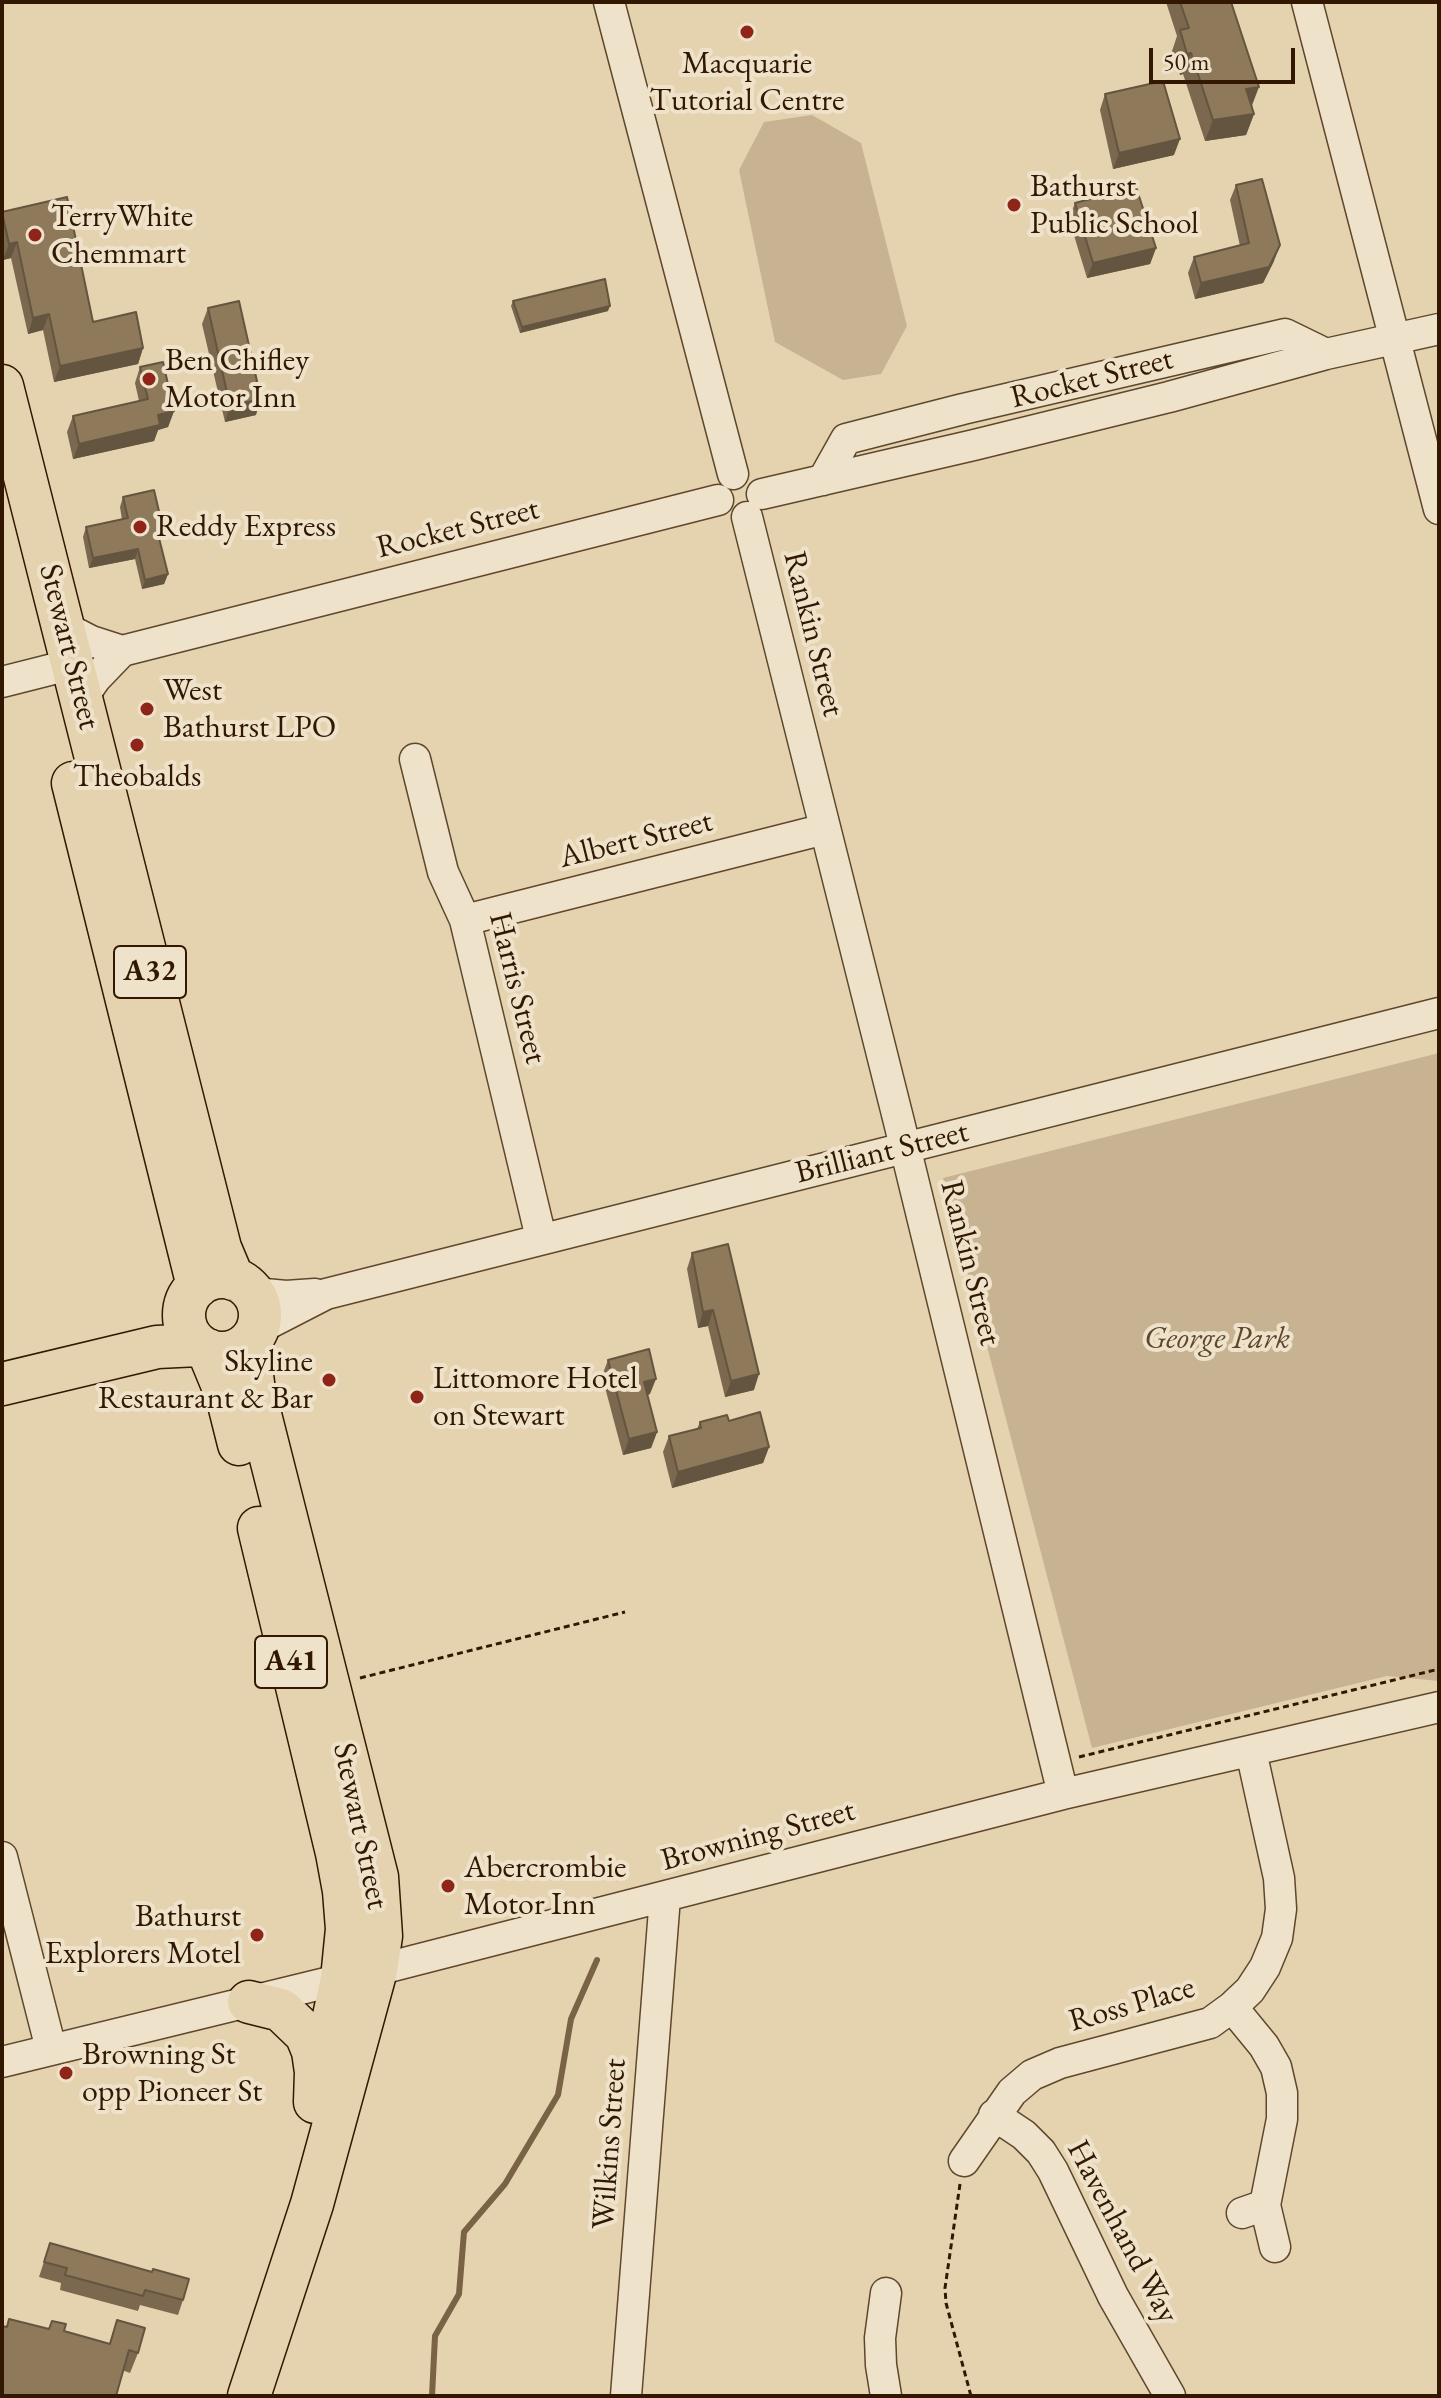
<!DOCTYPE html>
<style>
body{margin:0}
#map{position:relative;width:1441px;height:2398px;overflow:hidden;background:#e5d3af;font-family:"EB Garamond",serif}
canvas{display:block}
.frame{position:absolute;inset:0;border:4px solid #321800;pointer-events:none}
.scale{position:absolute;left:1149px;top:48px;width:146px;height:36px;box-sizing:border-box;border:4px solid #321800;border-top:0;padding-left:10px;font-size:24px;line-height:28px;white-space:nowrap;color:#321800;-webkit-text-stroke:6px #eee2cb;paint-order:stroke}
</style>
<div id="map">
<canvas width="1441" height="2398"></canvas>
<div class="frame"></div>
<div class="scale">50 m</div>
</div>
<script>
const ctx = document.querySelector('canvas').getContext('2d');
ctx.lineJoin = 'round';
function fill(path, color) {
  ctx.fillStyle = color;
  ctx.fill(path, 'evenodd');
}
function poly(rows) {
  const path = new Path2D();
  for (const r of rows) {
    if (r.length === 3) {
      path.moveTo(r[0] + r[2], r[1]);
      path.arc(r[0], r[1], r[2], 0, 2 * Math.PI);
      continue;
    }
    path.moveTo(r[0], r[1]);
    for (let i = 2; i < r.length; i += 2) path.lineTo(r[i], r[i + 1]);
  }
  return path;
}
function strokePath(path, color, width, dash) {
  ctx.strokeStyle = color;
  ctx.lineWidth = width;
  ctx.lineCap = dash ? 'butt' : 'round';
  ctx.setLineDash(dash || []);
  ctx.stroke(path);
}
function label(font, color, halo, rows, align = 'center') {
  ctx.font = font + ' "EB Garamond",serif';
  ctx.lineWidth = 8;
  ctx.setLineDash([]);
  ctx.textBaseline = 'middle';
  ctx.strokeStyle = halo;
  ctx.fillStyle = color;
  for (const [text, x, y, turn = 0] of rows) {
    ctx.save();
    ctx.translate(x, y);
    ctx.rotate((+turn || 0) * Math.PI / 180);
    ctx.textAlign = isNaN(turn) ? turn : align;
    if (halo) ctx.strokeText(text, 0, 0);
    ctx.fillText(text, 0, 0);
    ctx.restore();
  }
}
fill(poly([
 [812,115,861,143,907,326,881,374,843,380,775,342,739,170,764,122],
 [1439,1053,1439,1681,1387,1676,1092,1748,943,1178]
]), '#c7b391');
strokePath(poly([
 [432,2396,435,2336,459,2294,464,2232,505,2184,558,2095,571,2019,597,1960]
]), '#796246', 6);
const minor = poly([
 [609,2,733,474],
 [1307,2,1439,509],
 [823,480,846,439,963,409,1285,334,1326,354],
 [762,494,974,445,1169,397,1326,354,1439,329],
 [747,517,899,1122,1063,1794],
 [64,627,91,641,122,651,96,678,82,698],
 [122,651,718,500],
 [2,682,73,664],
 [415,759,443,872,465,920,541,1238],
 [465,920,825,829],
 [254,1293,286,1296,315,1294],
 [258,1329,326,1294,1439,1013],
 [2,1857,51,2049],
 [1232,2007,1264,2046,1276,2067,1282,2093,1282,2119,1265,2205],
 [2,2062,342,1979,1063,1794,1439,1707],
 [994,2115,1024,2135,1041,2152,1053,2171,1113,2296,1170,2396],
 [964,2161,1012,2092,1032,2075,1060,2063,1210,2023,1232,2007,1250,1990,1265,1967,1277,1938,1281,1909,1279,1878,1251,1751],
 [1242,2213,1265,2205,1275,2247],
 [886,2293,880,2338,881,2365,886,2396],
 [626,2396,665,1897]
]);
const highway = poly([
 [2,386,220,1248,233,1279],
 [73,783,198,1286],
 [222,1315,38],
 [248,1343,254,1391,377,1877,381,1936,376,1970,312,2204,249,2396],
 [208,1350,227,1396,239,1444],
 [2,1384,157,1347,199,1345],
 [259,1528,337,1853,344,1891,347,1929,342,1979,327,2049],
 [249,2002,281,2010,306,2034,313,2051,316,2072,315,2102]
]);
strokePath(minor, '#5f472c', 33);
strokePath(highway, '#321800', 45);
strokePath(poly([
 [360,1678,625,1612],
 [1079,1757,1439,1669],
 [960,2184,945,2288,946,2303,971,2396]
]), '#321800', 3, [6, 4]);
strokePath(minor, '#eee2cb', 30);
strokePath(highway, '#e5d3af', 42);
fill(poly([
 [1166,2,1231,2,1254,114,1246,135,1205,141,1183,74,1180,75,1172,51,1177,36],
 [1105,94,1174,155,1113,169,1100,110],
 [1236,185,1274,261,1263,283,1195,299,1188,273,1194,257,1240,246,1230,200],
 [1075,203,1156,248,1150,264,1087,278,1069,219],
 [2,212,93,322,143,348,138,364,54,382,43,330,28,334,11,258,3,260],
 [513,301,608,311,520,333,511,306],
 [208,308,256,415,225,422,202,324],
 [140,367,174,411,168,427,158,430,154,441,73,459,67,432,73,416,139,401,135,383],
 [123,497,161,547,168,574,164,584,142,589,135,559,89,568,83,537,86,527,122,520,120,507],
 [692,1253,754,1390,725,1397,708,1326,698,1328,687,1269],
 [608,1360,650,1394,647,1395,657,1432,651,1448,623,1455,602,1376],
 [700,1422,769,1447,763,1463,672,1488,663,1452,669,1436,697,1429],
 [50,2243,183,2300,178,2315,140,2305,138,2311,60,2290,61,2283,39,2277],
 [9,2319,49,2329,64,2331,109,2344,117,2320,138,2353,130,2373,6,2327]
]), '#7b684e');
fill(poly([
 [1191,53,1183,74,1180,75,1187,54],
 [1259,87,1251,108,1246,89],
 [1254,114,1246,135,1205,141,1213,120],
 [1180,139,1174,155,1113,169,1119,153],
 [17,242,11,258,3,260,9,244],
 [1280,245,1274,261,1263,283,1195,299,1201,283],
 [1156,248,1150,264,1087,278,1093,263],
 [610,306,608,311,520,333,522,327],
 [49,314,43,330,28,334,33,318],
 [143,348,138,364,54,382,60,366],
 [261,399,256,415,225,422,230,406],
 [174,411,168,427,158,430,154,441,73,459,79,444,158,415],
 [138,549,135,559,89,568,93,558],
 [168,574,164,584,142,589,145,580],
 [713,1310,708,1326,698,1328,703,1312],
 [759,1374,754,1390,725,1397,731,1381],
 [656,1379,650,1394,638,1398,644,1382],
 [657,1432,651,1448,623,1455,629,1439],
 [769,1447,763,1463,672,1488,678,1472]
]), '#645540');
const building = poly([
 [1180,2,1231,2,1259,87,1246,89,1254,114,1213,120,1191,53,1187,54,1180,30,1189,28,1180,2],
 [1163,81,1180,139,1119,153,1105,94,1163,81],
 [1262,179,1280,245,1269,267,1201,283,1194,257,1249,243,1236,185,1262,179],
 [1136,187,1156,248,1093,263,1075,203,1136,187],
 [67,197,93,322,136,312,143,348,60,366,49,314,33,318,17,242,9,244,2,212,67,197],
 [605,279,610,306,522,327,513,301,605,279],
 [239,301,261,399,230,406,208,308,239,301],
 [163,362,174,411,158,415,160,425,79,444,73,416,148,399,140,367,163,362],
 [154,490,165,537,159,538,168,574,145,580,138,549,93,558,86,527,128,518,123,497,154,490],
 [728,1244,759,1374,731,1381,713,1310,703,1312,692,1253,728,1244],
 [649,1349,656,1379,644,1382,657,1432,629,1439,608,1360,649,1349],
 [760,1412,769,1447,678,1472,669,1436,701,1428,700,1422,727,1415,729,1421,760,1412],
 [50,2243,152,2272,153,2269,189,2279,183,2300,145,2290,143,2296,65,2275,67,2268,44,2262,50,2243],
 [9,2319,49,2329,52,2321,66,2324,64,2331,110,2344,117,2320,145,2328,138,2353,129,2350,116,2396,2,2396,2,2326,7,2327,9,2319]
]);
fill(building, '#8f795b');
strokePath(building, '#645540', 2);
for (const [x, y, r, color] of [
 [747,32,8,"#8f2418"],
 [1014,205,8,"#8f2418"],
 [35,235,8,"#8f2418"],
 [149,379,8,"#8f2418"],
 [140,527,8,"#8f2418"],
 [147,709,8,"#8f2418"],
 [137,745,8,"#8f2418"],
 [329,1380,8,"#8f2418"],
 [417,1397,8,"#8f2418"],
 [448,1886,8,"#8f2418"],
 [257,1935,8,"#8f2418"],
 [66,2073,8,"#8f2418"]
]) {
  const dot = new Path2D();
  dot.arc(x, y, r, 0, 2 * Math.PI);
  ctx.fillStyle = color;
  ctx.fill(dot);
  strokePath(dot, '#eee2cb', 3);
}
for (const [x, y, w] of [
 [150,972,72],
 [291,1662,72]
]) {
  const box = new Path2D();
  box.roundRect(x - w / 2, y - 26, w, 52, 6);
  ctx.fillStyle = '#eee2cb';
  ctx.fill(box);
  strokePath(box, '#321800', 2);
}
label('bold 30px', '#321800', null, [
 ["A32",150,972],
 ["A41",291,1662]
]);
label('32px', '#321800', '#eee2cb', [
 ["Macquarie",747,64,"center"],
 ["Tutorial Centre",747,101,"center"],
 ["Bathurst",1030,187],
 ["Public School",1030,224],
 ["TerryWhite",51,217],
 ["Chemmart",51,254],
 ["Ben Chifley",165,361],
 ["Motor Inn",165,398],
 ["Reddy Express",156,527],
 ["West",163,691],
 ["Bathurst LPO",163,728],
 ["Theobalds",137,777,"center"],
 ["Skyline",313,1362,"right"],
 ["Restaurant & Bar",313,1399,"right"],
 ["Littomore Hotel",433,1379],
 ["on Stewart",433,1416],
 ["Abercrombie",464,1868],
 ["Motor Inn",464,1905],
 ["Bathurst",241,1917,"right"],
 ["Explorers Motel",241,1954,"right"],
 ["Browning St",82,2055],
 ["opp Pioneer St",82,2092]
], 'left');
label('32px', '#321800', '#eee2cb', [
 ["Rocket Street",1092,379,-14],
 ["Rocket Street",458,529,-14],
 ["Rankin Street",813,634,76],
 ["Stewart Street",69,647,76],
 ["Albert Street",636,840,-14],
 ["Harris Street",517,988,76],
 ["Brilliant Street",882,1153,-14],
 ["Rankin Street",970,1263,76],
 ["Stewart Street",360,1826,78],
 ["Browning Street",758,1836,-15],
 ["Ross Place",1132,2005,-16],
 ["Wilkins Street",610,2144,-86],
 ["Havenhand Way",1122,2232,62]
]);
label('italic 32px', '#5f462c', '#eee2cb', [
 ["George Park",1217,1339]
]);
</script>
